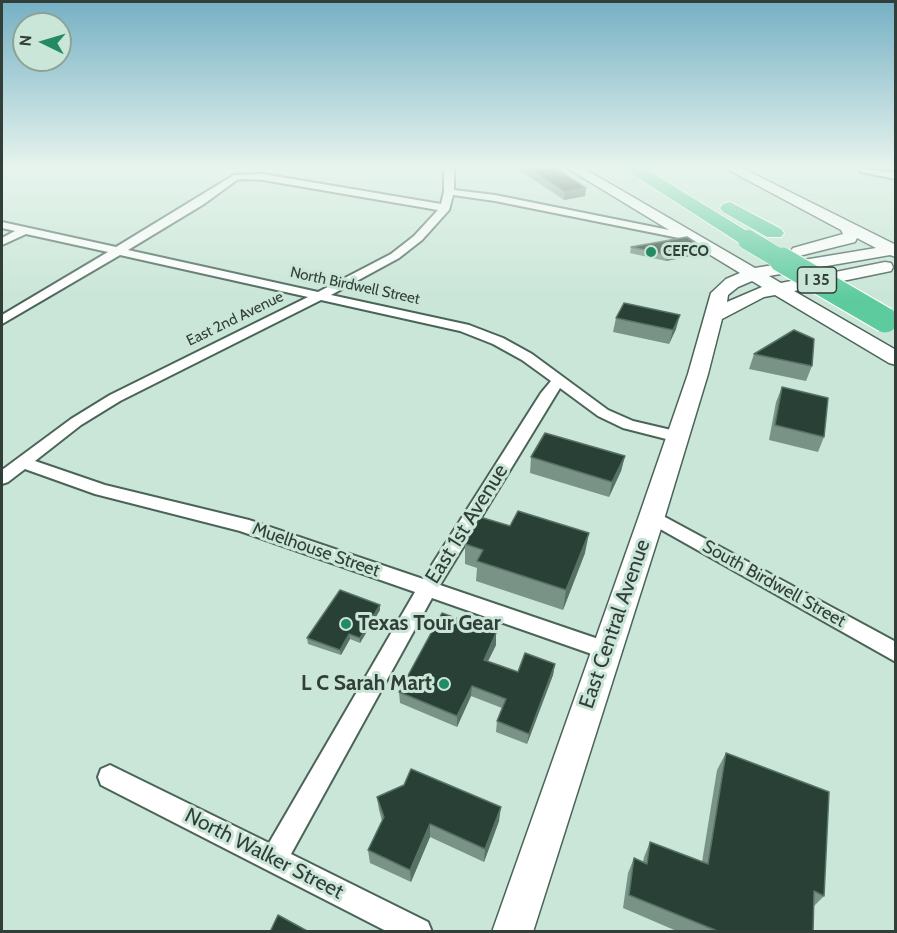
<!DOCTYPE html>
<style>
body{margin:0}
#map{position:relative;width:897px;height:933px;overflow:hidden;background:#cae6d8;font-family:Cabin,sans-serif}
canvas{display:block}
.frame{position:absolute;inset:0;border:3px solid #323e38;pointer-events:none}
.north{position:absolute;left:12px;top:12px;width:60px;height:60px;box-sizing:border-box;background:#cae6d8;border:2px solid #8da398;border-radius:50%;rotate:275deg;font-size:16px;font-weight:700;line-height:24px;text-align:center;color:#323e38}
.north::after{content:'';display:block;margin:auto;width:21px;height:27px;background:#248a66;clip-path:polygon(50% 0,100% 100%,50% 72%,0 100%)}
</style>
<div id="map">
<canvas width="897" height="933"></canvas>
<div class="frame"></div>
<div class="north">N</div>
</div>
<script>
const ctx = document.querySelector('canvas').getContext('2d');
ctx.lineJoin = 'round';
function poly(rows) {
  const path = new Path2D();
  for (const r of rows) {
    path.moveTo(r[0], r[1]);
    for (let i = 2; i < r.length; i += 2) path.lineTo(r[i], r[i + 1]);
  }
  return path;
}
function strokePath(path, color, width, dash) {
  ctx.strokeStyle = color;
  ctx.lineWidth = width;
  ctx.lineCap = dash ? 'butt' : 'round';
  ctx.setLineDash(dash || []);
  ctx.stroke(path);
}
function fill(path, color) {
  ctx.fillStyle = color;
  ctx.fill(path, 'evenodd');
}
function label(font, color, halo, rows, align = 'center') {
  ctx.font = font + ' Cabin,sans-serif';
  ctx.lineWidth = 6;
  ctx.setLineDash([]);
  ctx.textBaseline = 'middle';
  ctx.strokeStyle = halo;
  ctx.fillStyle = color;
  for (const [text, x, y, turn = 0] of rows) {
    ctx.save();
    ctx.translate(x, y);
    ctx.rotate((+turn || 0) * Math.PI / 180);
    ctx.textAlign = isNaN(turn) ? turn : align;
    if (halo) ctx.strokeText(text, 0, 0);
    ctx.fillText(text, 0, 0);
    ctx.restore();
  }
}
const street = poly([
 [444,168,454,168,454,190,495,195,694,235,699,238,694,241,495,201,453,195,449,210,422,240,399,258,331,295,469,325,503,338,532,354,608,410,633,421,684,433,686,437,678,442,623,428,598,416,560,388,440,585,613,644,617,650,613,656,606,659,432,598,291,854,428,922,432,932,388,932,101,785,98,777,101,769,110,765,269,843,415,592,240,531,95,494,25,469,8,482,2,484,2,470,71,419,110,395,308,297,120,255,2,324,2,315,108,252,26,234,2,245,2,238,15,231,2,228,2,222,116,247,234,175,263,174,441,204,444,192,444,168],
 [245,179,263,180,438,210,414,236,391,254,318,292,128,250,204,204,237,180,245,179],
 [321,300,460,331,493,344,522,360,551,381,541,393,423,579,249,520,105,485,35,461,81,425,120,401,321,300],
 [861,168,896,173,896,179,861,172,861,168],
 [652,510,896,642,896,662,646,521,643,516,646,511,652,510]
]);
const secondary = poly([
 [567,168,583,168,755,268,876,248,857,238,855,242,799,256,793,254,791,251,793,248,843,234,841,230,725,168,742,168,896,245,896,257,890,255,769,276,781,283,885,262,891,263,893,267,891,271,794,291,896,350,896,365,889,363,775,295,764,297,722,319,708,374,665,516,533,932,492,932,639,516,688,374,711,293,726,279,740,273,567,168],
 [752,281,762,287,727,302,728,295,738,287,752,281]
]);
const highway = poly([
 [623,168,644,168,755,236,758,240,755,244,748,246,741,244,623,168],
 [730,202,781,229,784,233,781,237,767,237,723,212,720,208,723,204,730,202]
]);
strokePath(street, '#4b6458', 4);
strokePath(secondary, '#4b6458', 3);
strokePath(highway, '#fff', 2);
fill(street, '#fff');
fill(secondary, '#fff');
fill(highway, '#5dcb9e');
const highwayBridgeFar1 = poly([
 [748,240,785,262]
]);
const highwayBridge = poly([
 [782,260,885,320]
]);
strokePath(highwayBridgeFar1, '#fff', 21, []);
strokePath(highwayBridge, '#fff', 27, []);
strokePath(highwayBridgeFar1, '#5dcb9e', 20);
strokePath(highwayBridge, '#5dcb9e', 25);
fill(poly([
 [516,168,555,168,586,188,585,196,564,200],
 [631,247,704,248,702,254,666,261,630,253],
 [616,318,676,329,669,344,613,332],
 [754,354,812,366,806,381,749,369],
 [782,387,824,437,818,452,769,440,776,402],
 [625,456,621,471,609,497,530,473,531,457],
 [510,526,585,553,563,610,476,581,477,568,465,564,465,544],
 [380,610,360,643,350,639,341,655,308,644,307,638],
 [496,645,488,661,518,672,555,664,553,675,527,744,496,732,497,721,502,708,471,696,457,727,400,703,399,692],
 [726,753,824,896,813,907,813,932,679,932,623,908,628,873,634,858,643,862,644,857,650,842,702,862,717,770],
 [377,797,499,821,484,862,430,837,411,882,370,863,368,850,382,821,379,810]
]), '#799386');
fill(poly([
 [586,188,585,196,564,200,565,192],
 [704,248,702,254,666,261,667,255],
 [680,315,676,329,669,344,673,330],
 [625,456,621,471,609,497,612,482],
 [589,533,585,553,563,610,566,590],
 [380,605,380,610,360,643,360,638],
 [496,633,496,645,483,671,484,660],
 [349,634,350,639,341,655,340,650],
 [555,664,553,675,527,744,529,734],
 [472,686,471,696,457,727,457,716],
 [501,807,499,821,484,862,485,849],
 [430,824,430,837,411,882,410,870]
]), '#597266');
const building = poly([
 [529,168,555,168,586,188,565,192,529,168],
 [687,237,704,248,667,255,631,247,687,237],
 [624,303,680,315,673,330,616,318,624,303],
 [794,330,814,339,812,366,754,354,794,330],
 [782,387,828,398,824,437,775,425,782,387],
 [545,433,625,456,612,482,531,457,545,433],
 [518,511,589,533,566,590,477,561,483,550,465,544,480,517,510,526,518,511],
 [340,590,380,605,360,638,349,634,340,650,307,638,340,590],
 [442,613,496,633,484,660,518,672,525,653,555,664,529,734,497,721,506,699,472,686,457,716,399,692,442,613],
 [726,753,829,792,824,896,814,891,813,932,720,932,629,895,634,858,647,864,650,842,708,864,726,753],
 [411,769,501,807,485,849,430,824,410,870,368,850,384,817,377,797,404,785,411,769],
 [278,915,309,932,270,932,278,915]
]);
fill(building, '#284035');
strokePath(building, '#597266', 1.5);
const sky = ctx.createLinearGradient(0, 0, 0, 299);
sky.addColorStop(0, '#75b0c4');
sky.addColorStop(0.56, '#e7f4ed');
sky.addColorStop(1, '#e7f4ed00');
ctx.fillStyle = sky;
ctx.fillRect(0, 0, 897, 299);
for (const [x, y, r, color] of [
 [651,252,6,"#248a66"],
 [346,624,6,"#248a66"],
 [444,684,6,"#248a66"]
]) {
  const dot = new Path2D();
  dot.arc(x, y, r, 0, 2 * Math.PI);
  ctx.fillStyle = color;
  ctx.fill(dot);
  strokePath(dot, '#cae6d8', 2);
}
label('bold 15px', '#323e38', '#cae6d8', [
 ["CEFCO",663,252]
], 'left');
label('15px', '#323e38', '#cae6d8', [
 ["North Birdwell Street",355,286,12],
 ["East 2nd Avenue",235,319,-26]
]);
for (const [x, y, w] of [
 [817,280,39]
]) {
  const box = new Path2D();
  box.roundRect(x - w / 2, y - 13, w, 26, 4.5);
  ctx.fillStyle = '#cae6d8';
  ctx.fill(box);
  strokePath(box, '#323e38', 1.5);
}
label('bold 16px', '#323e38', null, [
 ["I 35",817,280]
]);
label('18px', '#323e38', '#cae6d8', [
 ["Muelhouse Street",316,550,19],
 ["South Birdwell Street",774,584,29]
]);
label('21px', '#323e38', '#cae6d8', [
 ["East 1st Avenue",467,524,-58],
 ["East Central Avenue",615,624,-71],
 ["North Walker Street",264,854,27]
]);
label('bold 21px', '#323e38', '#cae6d8', [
 ["Texas Tour Gear",358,624],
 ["L C Sarah Mart",432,684,"right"]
], 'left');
</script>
